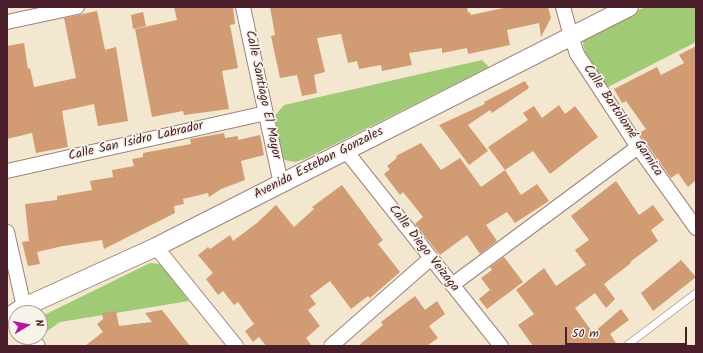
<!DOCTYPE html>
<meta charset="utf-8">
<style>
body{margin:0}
#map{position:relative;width:703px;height:353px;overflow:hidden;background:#f3e7d0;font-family:Kalam,sans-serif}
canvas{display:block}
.frame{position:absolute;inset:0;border:8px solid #4a1f2b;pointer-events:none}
.north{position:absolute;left:8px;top:305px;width:40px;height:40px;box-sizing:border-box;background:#f7f3e8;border:1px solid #b29e9c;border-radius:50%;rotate:80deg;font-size:11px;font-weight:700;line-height:16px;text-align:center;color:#4a1f2b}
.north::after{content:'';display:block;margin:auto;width:14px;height:18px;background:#b5179e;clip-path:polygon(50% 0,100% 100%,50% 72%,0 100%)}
.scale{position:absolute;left:565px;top:327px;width:122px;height:18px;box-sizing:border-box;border:2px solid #4a1f2b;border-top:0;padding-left:5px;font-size:12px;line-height:14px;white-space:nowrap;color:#4a1f2b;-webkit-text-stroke:3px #f7f3e8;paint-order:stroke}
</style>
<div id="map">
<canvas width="703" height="353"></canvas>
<div class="frame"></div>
<div class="north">N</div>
<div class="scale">50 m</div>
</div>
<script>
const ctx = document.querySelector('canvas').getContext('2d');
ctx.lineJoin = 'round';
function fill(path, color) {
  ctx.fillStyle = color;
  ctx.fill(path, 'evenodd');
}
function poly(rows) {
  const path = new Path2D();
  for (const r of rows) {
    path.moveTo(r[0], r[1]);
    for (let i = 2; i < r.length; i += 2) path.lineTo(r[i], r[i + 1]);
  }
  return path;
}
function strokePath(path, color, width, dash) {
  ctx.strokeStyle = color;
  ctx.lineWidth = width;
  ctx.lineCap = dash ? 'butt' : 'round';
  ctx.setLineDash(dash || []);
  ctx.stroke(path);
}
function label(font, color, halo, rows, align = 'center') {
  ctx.font = font + ' Kalam,sans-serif';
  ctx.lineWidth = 3.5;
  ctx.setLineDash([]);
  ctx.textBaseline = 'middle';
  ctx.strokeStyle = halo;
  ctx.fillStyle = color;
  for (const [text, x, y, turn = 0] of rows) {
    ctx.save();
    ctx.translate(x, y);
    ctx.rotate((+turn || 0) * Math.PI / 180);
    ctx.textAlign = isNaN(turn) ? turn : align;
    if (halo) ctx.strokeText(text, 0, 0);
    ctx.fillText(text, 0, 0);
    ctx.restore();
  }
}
fill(poly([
 [645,7,696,7,696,42,608,87,586,54,583,45,584,39,586,36],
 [482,60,489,67,305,159,295,162,285,160,281,155,273,118,284,105],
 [150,263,160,264,164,267,189,301,60,322,43,334,40,331,40,317]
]), '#a0ca76');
fill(poly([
 [174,7,233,7,235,24,230,25,238,68,222,71,229,109,184,115,183,111,152,117,135,29,177,20],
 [270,7,467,7,468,13,470,12,471,15,508,7,548,7,551,18,541,37,539,23,507,30,510,45,468,54,467,48,442,53,442,48,409,53,412,65,382,71,381,65,359,69,357,61,348,63,341,34,317,38,325,72,314,75,317,93,302,96,297,75,280,78,271,36,275,35],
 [97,11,105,50,116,47,128,121,98,126,94,104,62,111,68,147,36,153,32,133,7,139,7,46,24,43,28,69,30,68,34,87,76,78,64,18],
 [143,12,146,26,133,29,131,15],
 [696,46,696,180,688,187,678,173,671,178,639,133,646,129,626,101,622,103,614,89,657,67,661,75,684,63,679,55],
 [525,81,529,88,492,113,490,110,468,125,488,151,469,165,439,125,485,104,484,102],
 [559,105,565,114,575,106,598,137,550,174,533,151,505,170,488,147,528,120,523,113,534,106,542,118],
 [224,133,225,138,238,136,238,140,260,135,264,155,241,161,245,180,221,189,209,197,208,193,183,199,184,204,174,206,175,213,104,249,102,240,63,246,37,252,40,264,28,266,22,242,29,241,25,204,57,200,57,196,92,190,90,181,113,177,112,170,134,166,132,159,143,157,143,153,191,144,190,139],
 [421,143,441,170,460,158,481,187,505,170,521,195,537,184,549,201,515,223,507,212,486,225,497,241,480,254,467,235,440,255,415,224,423,217,403,192,400,195,384,174,390,169,387,166,397,158,396,156],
 [616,181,639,215,653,205,664,220,651,230,658,241,630,262,631,263,604,284,615,299,606,308,595,293,575,308,593,333,621,309,629,320,610,334,618,346,533,346,518,325,534,314,516,290,544,268,556,286,586,265,575,250,589,240,571,216],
 [342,185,383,240,378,244,400,272,370,298,368,296,351,309,330,281,310,296,316,304,308,310,320,326,306,338,312,346,266,346,259,337,253,342,245,331,254,324,238,302,234,305,223,291,218,295,206,279,213,273,198,255,208,247,210,249,230,235,233,241,257,223,276,205,294,227,314,209,312,207],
 [504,257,523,282,487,309,479,299,490,290,481,278,492,270,490,267],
 [681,260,696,277,653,311,641,293],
 [415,296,425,310,437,301,445,314,429,326,438,338,427,346,358,346,383,325,381,322],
 [162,310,190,346,85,346,103,332,97,324,103,319,102,313,116,311,119,326,152,322,145,313]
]), '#d19b74');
const service = poly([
 [626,346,696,293]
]);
const minor = poly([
 [243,7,281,184],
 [563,7,571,36,577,54,638,147,696,228],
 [7,22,77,7],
 [346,151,501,346],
 [7,171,266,113],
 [7,232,24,307],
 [156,247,236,346],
 [452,285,638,147],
 [30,337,38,346],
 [331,346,431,258]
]);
const tertiary = poly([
 [7,318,24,307,156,247,629,7]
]);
strokePath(service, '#9e837e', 8);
strokePath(minor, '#9e837e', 16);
strokePath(tertiary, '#9e837e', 20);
strokePath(service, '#fff', 7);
strokePath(minor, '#fff', 14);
strokePath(tertiary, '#fff', 18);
label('13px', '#4a1f2b', '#f7f3e8', [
 ["Calle Santiago El Mayor",262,95,78],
 ["Calle Bartolomé Garnica",622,121,56],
 ["Calle San Isidro Labrador",136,142,-13],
 ["Avenida Esteban Gonzales",319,164,-27],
 ["Calle Diego Veizaga",423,249,52]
]);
</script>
